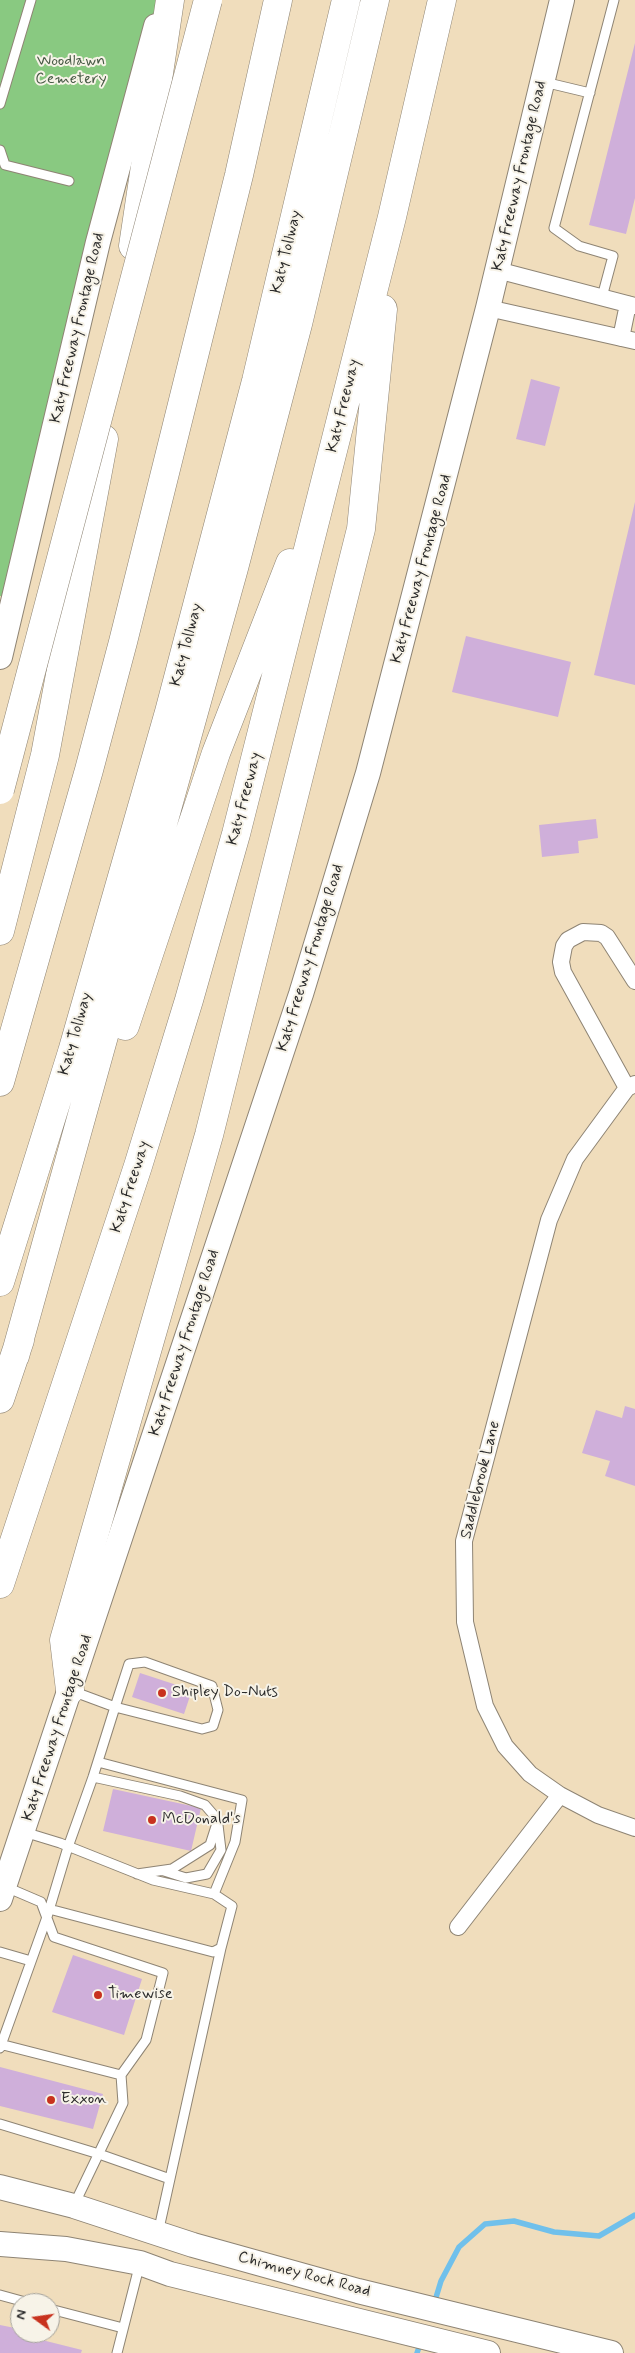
<!DOCTYPE html>
<style>
body{margin:0}
#map{position:relative;width:635px;height:2353px;overflow:hidden;background:#f0ddbc;font-family:Mynerve,sans-serif}
canvas{display:block}
.north{position:absolute;left:10px;top:2293px;width:50px;height:50px;box-sizing:border-box;background:#f7f3e8;border:1px solid #a5a39c;border-radius:50%;rotate:284deg;font-size:14px;font-weight:700;line-height:20px;text-align:center;color:#2b2b2b}
.north::after{content:'';display:block;margin:auto;width:18px;height:22px;background:#c8321e;clip-path:polygon(50% 0,100% 100%,50% 72%,0 100%)}
</style>
<div id="map">
<canvas width="635" height="2353"></canvas>
<div class="north">N</div>
</div>
<script>
const ctx = document.querySelector('canvas').getContext('2d');
ctx.lineJoin = 'round';
function fill(path, color) {
  ctx.fillStyle = color;
  ctx.fill(path, 'evenodd');
}
function poly(rows) {
  const path = new Path2D();
  for (const r of rows) {
    path.moveTo(r[0], r[1]);
    for (let i = 2; i < r.length; i += 2) path.lineTo(r[i], r[i + 1]);
  }
  return path;
}
function strokePath(path, color, width, dash) {
  ctx.strokeStyle = color;
  ctx.lineWidth = width;
  ctx.lineCap = dash ? 'butt' : 'round';
  ctx.setLineDash(dash || []);
  ctx.stroke(path);
}
function label(font, color, halo, rows, align = 'center') {
  ctx.font = font + ' Mynerve,sans-serif';
  ctx.lineWidth = 4;
  ctx.setLineDash([]);
  ctx.textBaseline = 'middle';
  ctx.strokeStyle = halo;
  ctx.fillStyle = color;
  for (const [text, x, y, turn = 0] of rows) {
    ctx.save();
    ctx.translate(x, y);
    ctx.rotate((+turn || 0) * Math.PI / 180);
    ctx.textAlign = isNaN(turn) ? turn : align;
    if (halo) ctx.strokeText(text, 0, 0);
    ctx.fillText(text, 0, 0);
    ctx.restore();
  }
}
fill(poly([
 [0,0,163,0,13,599,0,596]
]), '#89c981');
strokePath(poly([
 [434,2304,441,2281,459,2247,485,2224,514,2221,554,2232,599,2236,635,2215],
 [417,2353,421,2341]
]), '#70c0eb', 5.5);
fill(poly([
 [635,43,635,198,626,234,589,225],
 [531,379,560,387,545,446,516,439],
 [635,502,635,685,594,675],
 [466,636,571,662,558,717,452,692],
 [596,819,598,838,578,841,579,853,542,857,539,825],
 [625,1406,635,1409,635,1486,605,1476,610,1461,582,1453,596,1410,622,1418],
 [140,1673,192,1690,184,1714,132,1697],
 [113,1789,201,1808,191,1851,103,1831],
 [73,1955,142,1979,124,2035,52,2012],
 [0,2067,103,2094,93,2129,0,2106],
 [0,2325,20,2329,22,2335,82,2350,81,2353,0,2353]
]), '#cfafda');
const lane = poly([
 [544,82,590,93],
 [0,104,31,0],
 [0,150,5,165,69,181],
 [602,297,613,256,579,246,554,228,614,0],
 [93,1777,180,1796,205,1805,218,1820,210,1845,172,1869,137,1874],
 [24,1832,60,1843,153,1880,214,1894,235,1842,242,1800,98,1762],
 [164,1871,186,1878,207,1874,221,1850,218,1825],
 [49,1909,213,1952,221,1948,232,1906,214,1894],
 [0,1952,31,1961],
 [0,2044,121,2075,146,2040,163,1973,54,1937,41,1902,6,1887],
 [0,2048,47,1917,68,1847,93,1777,115,1707,129,1664,145,1662,212,1686,218,1710,213,1726,202,1729,115,1707,72,1691],
 [0,2124,99,2154,170,2179],
 [74,2205,123,2103,121,2075],
 [158,2233,221,1948],
 [0,2295,29,2303],
 [50,2309,123,2328],
 [117,2353,140,2263]
]);
const street = poly([
 [497,270,635,306],
 [488,308,635,341],
 [621,338,628,304],
 [635,1084,627,1088,575,1159,549,1220,464,1541,465,1622,485,1706,505,1746,530,1774,560,1795,598,1815,635,1828],
 [627,1088,563,972,561,962,564,946,568,940,583,932,601,933,607,937,635,981],
 [458,1927,560,1795]
]);
const secondary = poly([
 [0,657,98,242,156,26],
 [0,1899,301,994,368,773,488,308,562,0],
 [0,2187,74,2206,193,2245,358,2291,611,2353],
 [0,2244,66,2249,140,2263,170,2274,488,2353]
]);
const highway = poly([
 [133,246,170,0],
 [0,931,45,755,104,439],
 [125,1026,216,753,290,563],
 [0,1082,89,770,123,642,239,175,278,0],
 [0,1282,72,1052,169,712,256,381,346,0],
 [15,1356,234,568,298,324,375,0],
 [0,1399,20,1340],
 [0,1584,138,1166,189,1000,236,834,392,217,442,0],
 [70,1690,64,1640,209,1135,361,529,383,309]
]);
strokePath(lane, '#8e8474', 11);
strokePath(street, '#8e8474', 18);
strokePath(secondary, '#8e8474', 26);
strokePath(highway, '#8e8474', 29);
strokePath(lane, '#fff', 9);
strokePath(street, '#fff', 16);
strokePath(secondary, '#fff', 24);
strokePath(highway, '#fff', 28);
const highwayBridge = poly([
 [0,790,208,0]
]);
strokePath(highwayBridge, '#8e8474', 29, []);
strokePath(highwayBridge, '#fff', 28);
for (const [x, y, r, color] of [
 [162,1693,5,"#c8321e"],
 [152,1820,5,"#c8321e"],
 [98,1995,5,"#c8321e"],
 [51,2100,5,"#c8321e"]
]) {
  const dot = new Path2D();
  dot.arc(x, y, r, 0, 2 * Math.PI);
  ctx.fillStyle = color;
  ctx.fill(dot);
  strokePath(dot, '#f7f3e8', 2);
}
label('16px', '#475a45', '#f7f3e8', [
 ["Woodlawn",71,62],
 ["Cemetery",71,80]
]);
label('16px', '#2b2b2b', '#f7f3e8', [
 ["Katy Freeway Frontage Road",520,176,-77],
 ["Katy Tollway",287,252,-76],
 ["Katy Freeway Frontage Road",78,328,-77],
 ["Katy Freeway",344,406,-76],
 ["Katy Freeway Frontage Road",422,569,-75],
 ["Katy Tollway",187,645,-75],
 ["Katy Freeway",245,799,-75],
 ["Katy Freeway Frontage Road",311,958,-73],
 ["Katy Tollway",76,1034,-74],
 ["Katy Freeway",131,1187,-72],
 ["Katy Freeway Frontage Road",185,1343,-72],
 ["Saddlebrook Lane",481,1480,-76],
 ["Katy Freeway Frontage Road",58,1728,-72],
 ["Chimney Rock Road",304,2275,15]
]);
label('16px', '#2b2b2b', '#f7f3e8', [
 ["Shipley Do-Nuts",172,1693],
 ["McDonald's",162,1820],
 ["Timewise",108,1995],
 ["Exxon",61,2100]
], 'left');
</script>
